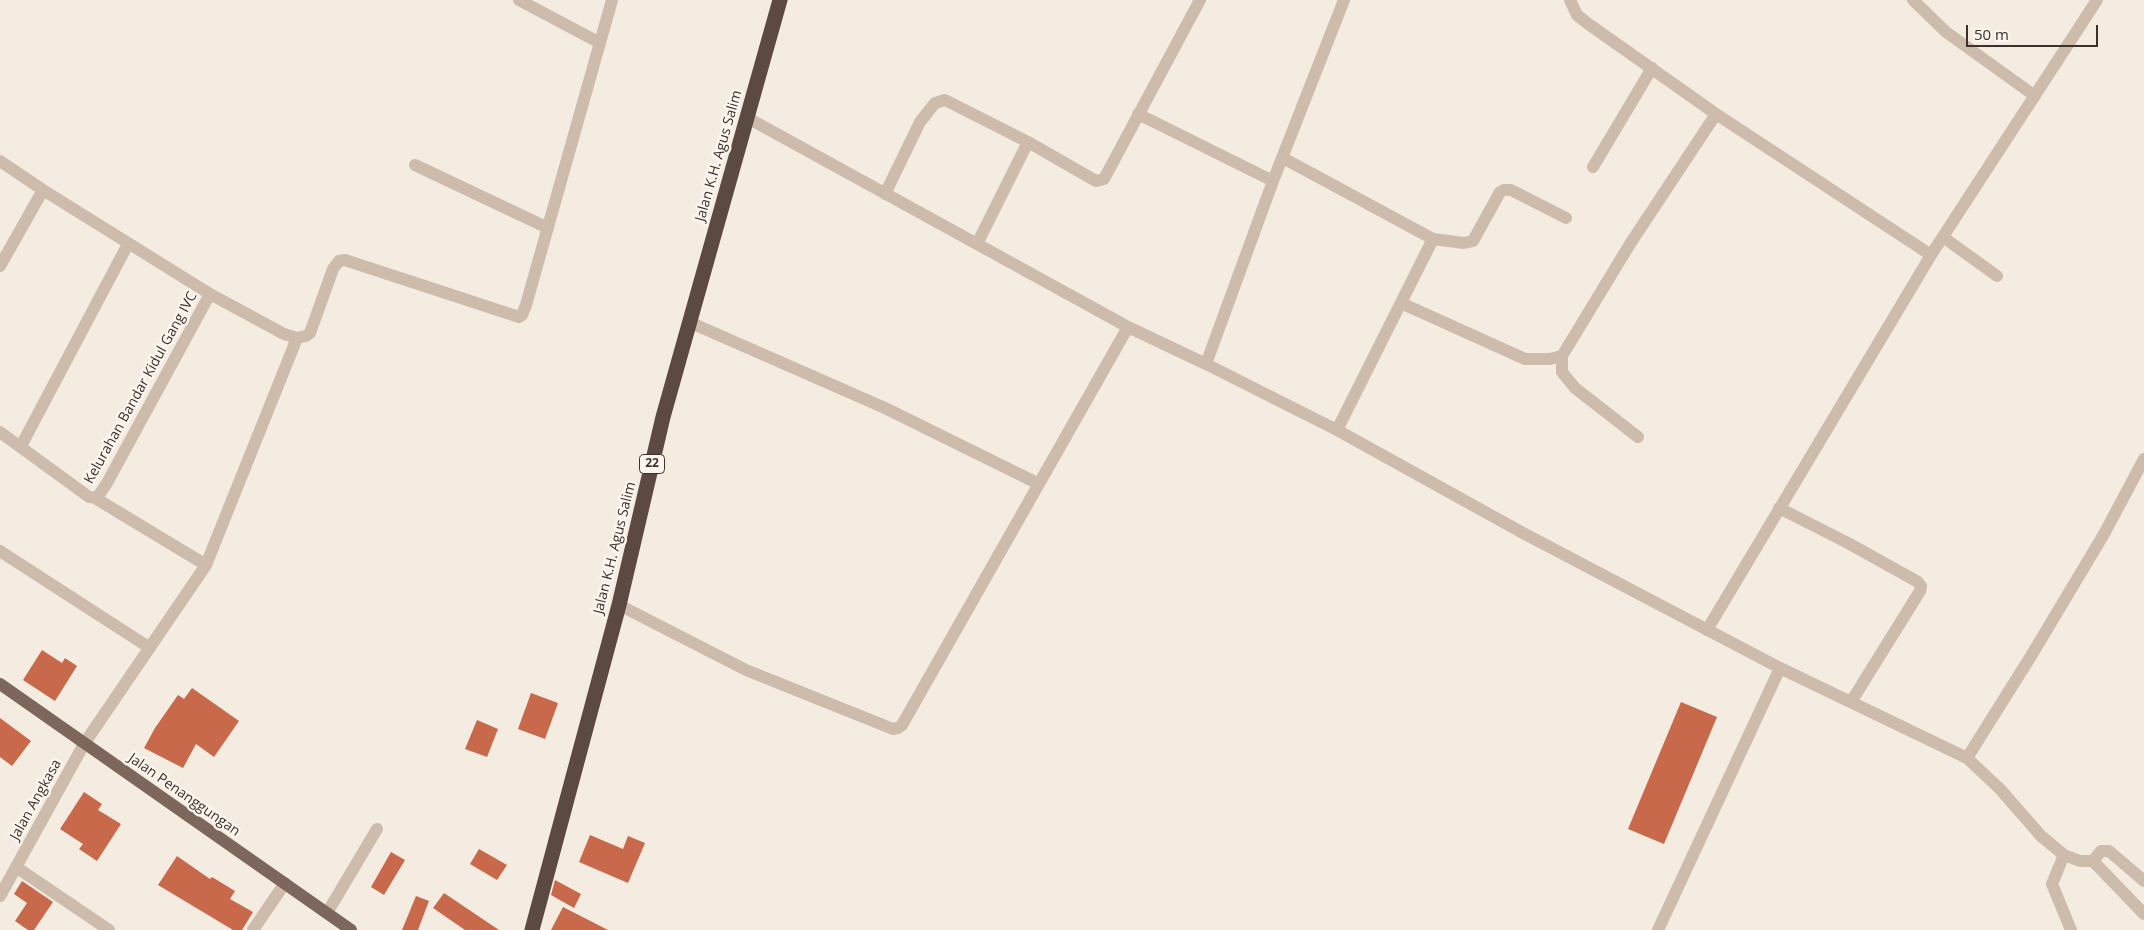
<!DOCTYPE html>
<style>
body{margin:0}
#map{position:relative;width:2144px;height:930px;overflow:hidden;background:#f4ebe1;font-family:"Open Sans",sans-serif}
canvas{display:block}
.scale{position:absolute;left:1966px;top:25px;width:132px;height:22px;box-sizing:border-box;border:2px solid #3b302b;border-top:0;padding-left:6px;font-size:15px;line-height:18px;white-space:nowrap;color:#3b302b;-webkit-text-stroke:4px #fbf5ee;paint-order:stroke}
</style>
<div id="map">
<canvas width="2144" height="930"></canvas>
<div class="scale">50 m</div>
</div>
<script>
const ctx = document.querySelector('canvas').getContext('2d');
ctx.lineJoin = 'round';
function fill(path, color) {
  ctx.fillStyle = color;
  ctx.fill(path, 'evenodd');
}
function poly(rows) {
  const path = new Path2D();
  for (const r of rows) {
    path.moveTo(r[0], r[1]);
    for (let i = 2; i < r.length; i += 2) path.lineTo(r[i], r[i + 1]);
  }
  return path;
}
function strokePath(path, color, width, dash) {
  ctx.strokeStyle = color;
  ctx.lineWidth = width;
  ctx.lineCap = dash ? 'butt' : 'round';
  ctx.setLineDash(dash || []);
  ctx.stroke(path);
}
function label(font, color, halo, rows, align = 'center') {
  ctx.font = font + ' "Open Sans",sans-serif';
  ctx.lineWidth = 5;
  ctx.setLineDash([]);
  ctx.textBaseline = 'middle';
  ctx.strokeStyle = halo;
  ctx.fillStyle = color;
  for (const [text, x, y, turn = 0] of rows) {
    ctx.save();
    ctx.translate(x, y);
    ctx.rotate((+turn || 0) * Math.PI / 180);
    ctx.textAlign = isNaN(turn) ? turn : align;
    if (halo) ctx.strokeText(text, 0, 0);
    ctx.fillText(text, 0, 0);
    ctx.restore();
  }
}
fill(poly([
 [42,650,62,663,65,658,77,666,55,701,23,680],
 [192,688,239,721,214,757,196,744,183,768,144,748,155,728,178,695,184,699],
 [531,693,558,703,545,739,518,729],
 [1681,702,1717,717,1664,844,1628,829],
 [0,718,31,741,12,766,0,757],
 [477,720,498,729,487,757,465,749],
 [84,792,102,804,98,810,121,824,97,861,79,849,83,844,60,829],
 [590,835,623,849,628,836,645,843,628,883,579,862],
 [479,849,507,865,497,880,470,864],
 [391,852,405,860,384,895,371,887],
 [177,856,210,879,212,877,235,891,230,899,253,912,242,930,233,930,158,885],
 [555,880,581,894,574,908,551,895],
 [22,881,53,902,34,930,28,930,15,921,27,903,14,894],
 [444,893,499,930,465,930,433,908],
 [416,896,429,901,418,930,402,930],
 [563,907,608,930,551,930]
]), '#c8694b');
strokePath(poly([
 [519,0,600,43],
 [1570,0,1577,15,1587,23,1716,114,1931,255],
 [1913,0,1946,32,2035,96],
 [1138,114,1273,181],
 [746,117,1128,327,1206,364,1337,430,1523,533,1780,668,1967,758,2000,789,2041,836,2064,855,2080,861,2093,861,2101,851,2109,851,2144,881],
 [1283,158,1433,239,1337,430],
 [0,161,43,190,210,294,284,334,297,338,306,336,310,333,333,269,339,261,345,260,519,317,522,315,526,305,612,0],
 [415,165,548,228],
 [1593,167,1652,68],
 [885,194,920,122,935,103,945,100,1028,142,1096,181,1104,179,1200,0],
 [1943,237,1997,276],
 [1433,239,1464,243,1473,241,1500,192,1504,190,1511,190,1566,218],
 [977,244,1028,142],
 [0,266,43,190],
 [1401,303,1525,359,1550,359,1562,356,1630,244,1716,114],
 [689,322,885,408,1039,484],
 [1562,356,1562,372,1575,388,1638,437],
 [1206,364,1273,181,1344,0],
 [0,432,89,497,97,498,107,483,210,294],
 [21,446,128,244],
 [95,498,206,565],
 [1779,508,1848,543,1918,582,1921,586,1920,591,1851,702],
 [0,551,150,648],
 [619,605,746,670,893,729,898,728,902,725,1128,327],
 [1707,630,1931,255,2097,0],
 [1967,758,2031,656,2104,534,2144,459],
 [2064,855,2052,884,2071,930],
 [2093,861,2144,914],
 [16,867,109,930],
 [0,896,84,744,206,565,297,338],
 [327,913,377,829],
 [253,930,285,883],
 [1658,930,1780,668]
]), '#cdbbac', 12);
strokePath(poly([
 [0,684,351,930]
]), '#7d675c', 12);
strokePath(poly([
 [532,930,619,605,663,417,780,0]
]), '#5c4a42', 15);
for (const [x, y, w] of [
 [652,464,25]
]) {
  const box = new Path2D();
  box.roundRect(x - w / 2, y - 9.5, w, 19, 4);
  ctx.fillStyle = '#fbf5ee';
  ctx.fill(box);
  strokePath(box, '#3b302b', 1);
}
label('bold 12px', '#3b302b', null, [
 ["22",652,464]
]);
label('14px', '#3b302b', '#fbf5ee', [
 ["Jalan K.H. Agus Salim",719,156,-74],
 ["Kelurahan Bandar Kidul Gang IVC",141,388,-61],
 ["Jalan K.H. Agus Salim",615,548,-76],
 ["Jalan Penanggungan",184,795,35],
 ["Jalan Angkasa",36,800,-61]
]);
</script>
